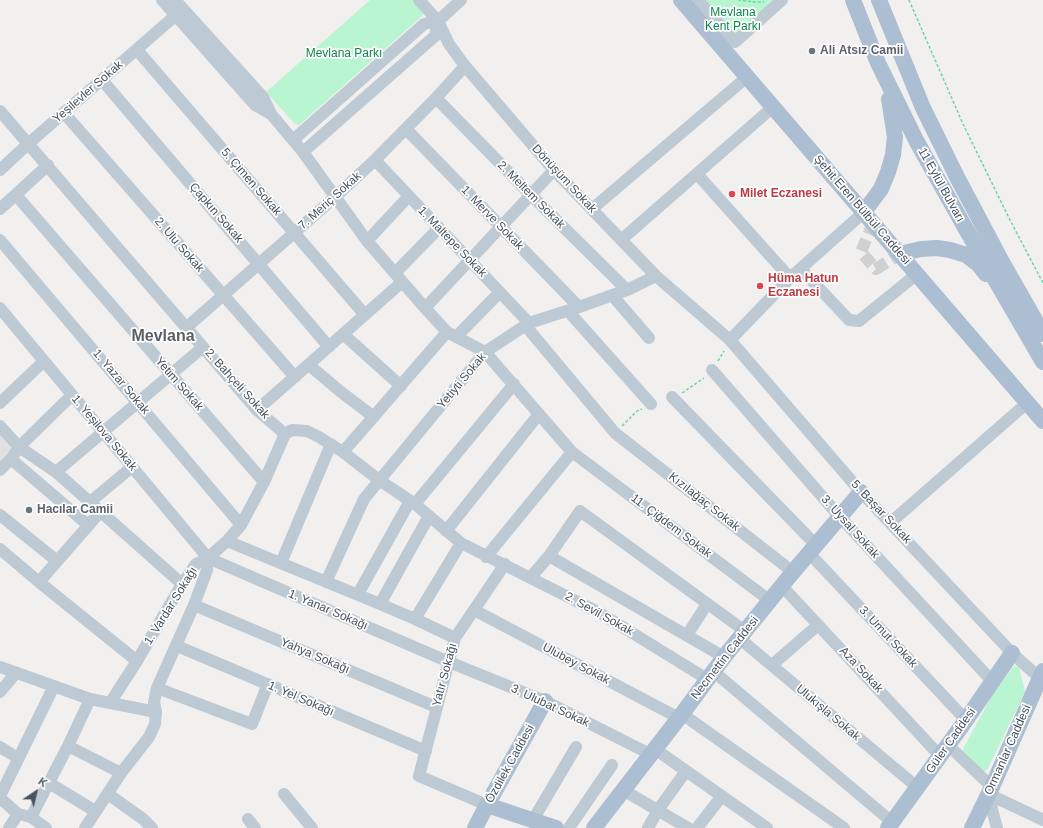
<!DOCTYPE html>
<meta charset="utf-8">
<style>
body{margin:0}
#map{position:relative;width:1043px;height:828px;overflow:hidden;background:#f2efef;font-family:Helvetica,sans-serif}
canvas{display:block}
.north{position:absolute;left:16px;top:772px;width:40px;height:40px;-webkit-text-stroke:3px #fff;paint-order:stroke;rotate:35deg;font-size:11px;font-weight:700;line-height:16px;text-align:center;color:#45525f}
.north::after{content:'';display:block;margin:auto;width:14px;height:18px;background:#45525f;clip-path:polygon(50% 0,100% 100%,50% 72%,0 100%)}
</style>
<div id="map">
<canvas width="1043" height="828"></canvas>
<div class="north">K</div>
</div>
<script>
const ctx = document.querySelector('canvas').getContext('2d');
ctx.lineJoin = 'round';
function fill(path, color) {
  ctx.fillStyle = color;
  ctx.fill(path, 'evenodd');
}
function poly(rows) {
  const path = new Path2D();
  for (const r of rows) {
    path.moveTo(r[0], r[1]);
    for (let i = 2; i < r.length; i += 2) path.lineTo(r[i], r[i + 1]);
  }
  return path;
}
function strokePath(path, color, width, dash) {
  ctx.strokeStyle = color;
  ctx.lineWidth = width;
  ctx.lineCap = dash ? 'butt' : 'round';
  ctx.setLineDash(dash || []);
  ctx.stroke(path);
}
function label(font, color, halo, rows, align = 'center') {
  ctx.font = font + ' Helvetica,sans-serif';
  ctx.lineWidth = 3.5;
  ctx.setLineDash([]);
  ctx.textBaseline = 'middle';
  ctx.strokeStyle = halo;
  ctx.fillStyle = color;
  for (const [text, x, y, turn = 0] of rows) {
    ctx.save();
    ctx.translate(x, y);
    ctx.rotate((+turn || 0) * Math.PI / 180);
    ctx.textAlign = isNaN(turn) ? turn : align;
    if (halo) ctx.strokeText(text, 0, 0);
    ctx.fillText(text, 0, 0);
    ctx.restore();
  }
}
fill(poly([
 [0,433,14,449,0,462]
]), '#e3e0e1');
fill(poly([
 [370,0,413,0,424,11,422,16,299,125,294,123,266,92],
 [690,0,786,0,732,48],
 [1014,666,1019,667,1025,692,987,770,984,771,963,756,963,749,993,694]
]), '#b9f5d1');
strokePath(poly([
 [873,223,861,252,876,269,900,254]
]), '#cfd0d2', 12, [12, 6]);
strokePath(poly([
 [738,0,754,2,764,2],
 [909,0,963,124,1009,218,1043,283],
 [718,361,724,351],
 [682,393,704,378],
 [622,426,637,411,642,409]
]), '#6cd7a4', 1.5, [3, 2]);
strokePath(poly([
 [162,0,255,105,271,114],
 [175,0,263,97,271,114,303,152,367,241,425,308,447,332,485,352,572,452,769,600],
 [419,0,438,21,449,44,465,66,554,170,656,276,730,340,861,492,1012,653,1043,681],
 [698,0,735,42,782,0],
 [137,50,365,315],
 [102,80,329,347],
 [436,98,531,195,627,290],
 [0,111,257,410,285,434,292,430,307,431,319,437,343,452,379,480,415,504,461,543,600,613,707,679],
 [64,113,295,377],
 [406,129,579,307],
 [293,140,424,24,438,21,461,0],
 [303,152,435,36,438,21],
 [375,160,529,323],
 [0,170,29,143,183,9],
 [697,174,790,278],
 [16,195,264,482],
 [0,209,48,165],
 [592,209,747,77],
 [0,240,241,525],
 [621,240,773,107],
 [367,241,409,196],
 [801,269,849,320,859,321,917,274],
 [395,273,439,228],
 [612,295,649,338],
 [0,308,208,558,449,662,545,701,650,754],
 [425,308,554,170],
 [568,311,651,404],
 [525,325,615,433,793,572],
 [187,327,335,197,375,160,436,98,465,66],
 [343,334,401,386],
 [456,337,500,292],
 [730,340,790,278,863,213],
 [309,365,341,392,374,417],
 [712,370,840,517,992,681],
 [672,397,816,545],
 [0,403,44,361],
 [257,410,402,282],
 [0,426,19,447,56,472,182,584],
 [343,452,447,332],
 [11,459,88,525],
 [0,470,11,459,19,447,72,395],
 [56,472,203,347],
 [90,502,132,467],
 [415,504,514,384],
 [0,515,57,561],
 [890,523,1027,403],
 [446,531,539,414],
 [227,541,380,604,415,619,455,638],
 [0,549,39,582,137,661],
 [809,553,966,720],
 [549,556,724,657],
 [486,557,572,452],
 [281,563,331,444],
 [531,577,549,556,580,511,745,631],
 [39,582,101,511],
 [326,582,364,499,485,352,529,323,579,307,627,290,656,276],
 [781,585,940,756],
 [358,594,410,501],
 [380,604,429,516],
 [194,605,436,707],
 [474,610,679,718],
 [415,619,461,543],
 [687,635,707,604],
 [739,638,917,787],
 [177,646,426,751],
 [772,665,818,625],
 [0,667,90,699,156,712],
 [713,671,892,822],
 [157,688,252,724,268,684],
 [0,692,16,673],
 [110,703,137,661,182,584,196,564,208,558,227,541,241,525,264,482,285,434],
 [682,714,844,828],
 [948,745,992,787],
 [68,746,121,773],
 [0,747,18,758],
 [655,749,767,828],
 [49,783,95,811],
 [623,790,688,828],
 [108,794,143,819,152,828],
 [284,794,312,828],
 [988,794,1043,820],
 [988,794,997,828],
 [0,796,54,686],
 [0,798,18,814,31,817,46,828],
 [487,805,419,776,455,638,505,564],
 [31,817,68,746,90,699],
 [248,819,255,828],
 [533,820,576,747],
 [9,828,18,814],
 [85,828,121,773,149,737,155,724,156,712,154,702,157,688,194,605,207,570,208,558],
 [569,828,612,765],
 [648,828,658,810,686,771],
 [697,828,722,796]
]), '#becad3', 12);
strokePath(poly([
 [681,0,1043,421],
 [853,0,878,63,917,142,967,231,1043,362],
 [879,0,923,108,957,177,1002,262,1043,334],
 [863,213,881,189,888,172,893,155,895,137,889,99],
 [900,254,921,249,937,248,950,250,966,255,979,265,986,274],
 [487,805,556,828],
 [475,828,487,805,545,701],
 [594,828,682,714,724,657,793,572,861,492],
 [888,828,966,720,1012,653],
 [972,828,992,787,1043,671]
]), '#acbed2', 16);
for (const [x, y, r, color] of [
 [812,51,4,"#6b7280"],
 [732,194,4,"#e0444e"],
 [760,286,4,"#e0444e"],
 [29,510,4,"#6b7280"]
]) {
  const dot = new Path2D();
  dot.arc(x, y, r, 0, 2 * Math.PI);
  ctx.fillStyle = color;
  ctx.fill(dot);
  strokePath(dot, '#fff', 1.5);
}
label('12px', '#0c854a', '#fff', [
 ["Mevlana",733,13],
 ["Kent Parkı",733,27],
 ["Mevlana Parkı",344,54]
]);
label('bold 12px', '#5b616d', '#fff', [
 ["Ali Atsız Camii",820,51],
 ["Hacılar Camii",37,510]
], 'left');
label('12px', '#45525f', '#fff', [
 ["Yeşilevler Sokak",88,92,-41],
 ["Dönüşüm Sokak",564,179,47],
 ["5. Çimen Sokak",251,182,49],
 ["11 Eylül Bulvarı",941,185,61],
 ["2. Meltem Sokak",531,195,45],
 ["7. Meriç Sokak",330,201,-42],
 ["Şehit Eren Bülbül Caddesi",862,210,49],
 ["Çapkın Sokak",216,213,49],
 ["1. Merve Sokak",492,218,46],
 ["1. Maltepe Sokak",452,242,46],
 ["2. Ulu Sokak",179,245,49],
 ["Yetiyti Sokak",462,381,-50],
 ["1. Yazar Sokak",121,382,50],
 ["Yetim Sokak",179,384,49],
 ["2. Bahçeli Sokak",237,384,48],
 ["1. Yeşilova Sokak",104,433,50],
 ["Kızılağaç Sokak",704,502,38],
 ["5. Başar Sokak",881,512,47],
 ["11. Çiğdem Sokak",671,526,37],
 ["3. Uysal Sokak",850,527,48],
 ["1. Vardar Sokağı",171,606,-58],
 ["1. Yanar Sokağı",328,610,23],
 ["2. Sevil Sokak",599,614,29],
 ["3. Umut Sokak",888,637,47],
 ["Yahya Sokağı",315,656,23],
 ["Necmettin Caddesi",725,658,-52],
 ["Ulubey Sokak",576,664,28],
 ["Aza Sokak",861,670,47],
 ["Yatır Sokağı",445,675,-75],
 ["1. Yel Sokağı",301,699,23],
 ["3. Ulubat Sokak",550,706,25],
 ["Ulukışla Sokak",828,713,40],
 ["Güler Caddesi",951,741,-55],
 ["Ormanlar Caddesi",1008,750,-66],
 ["Özdilek Caddesi",510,764,-61]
]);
label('bold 12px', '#be3a42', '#fff', [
 ["Milet Eczanesi",740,194],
 ["Hüma Hatun",768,279],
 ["Eczanesi",768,293]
], 'left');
label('bold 16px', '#5b5f65', '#fff', [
 ["Mevlana",163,337]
]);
</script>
